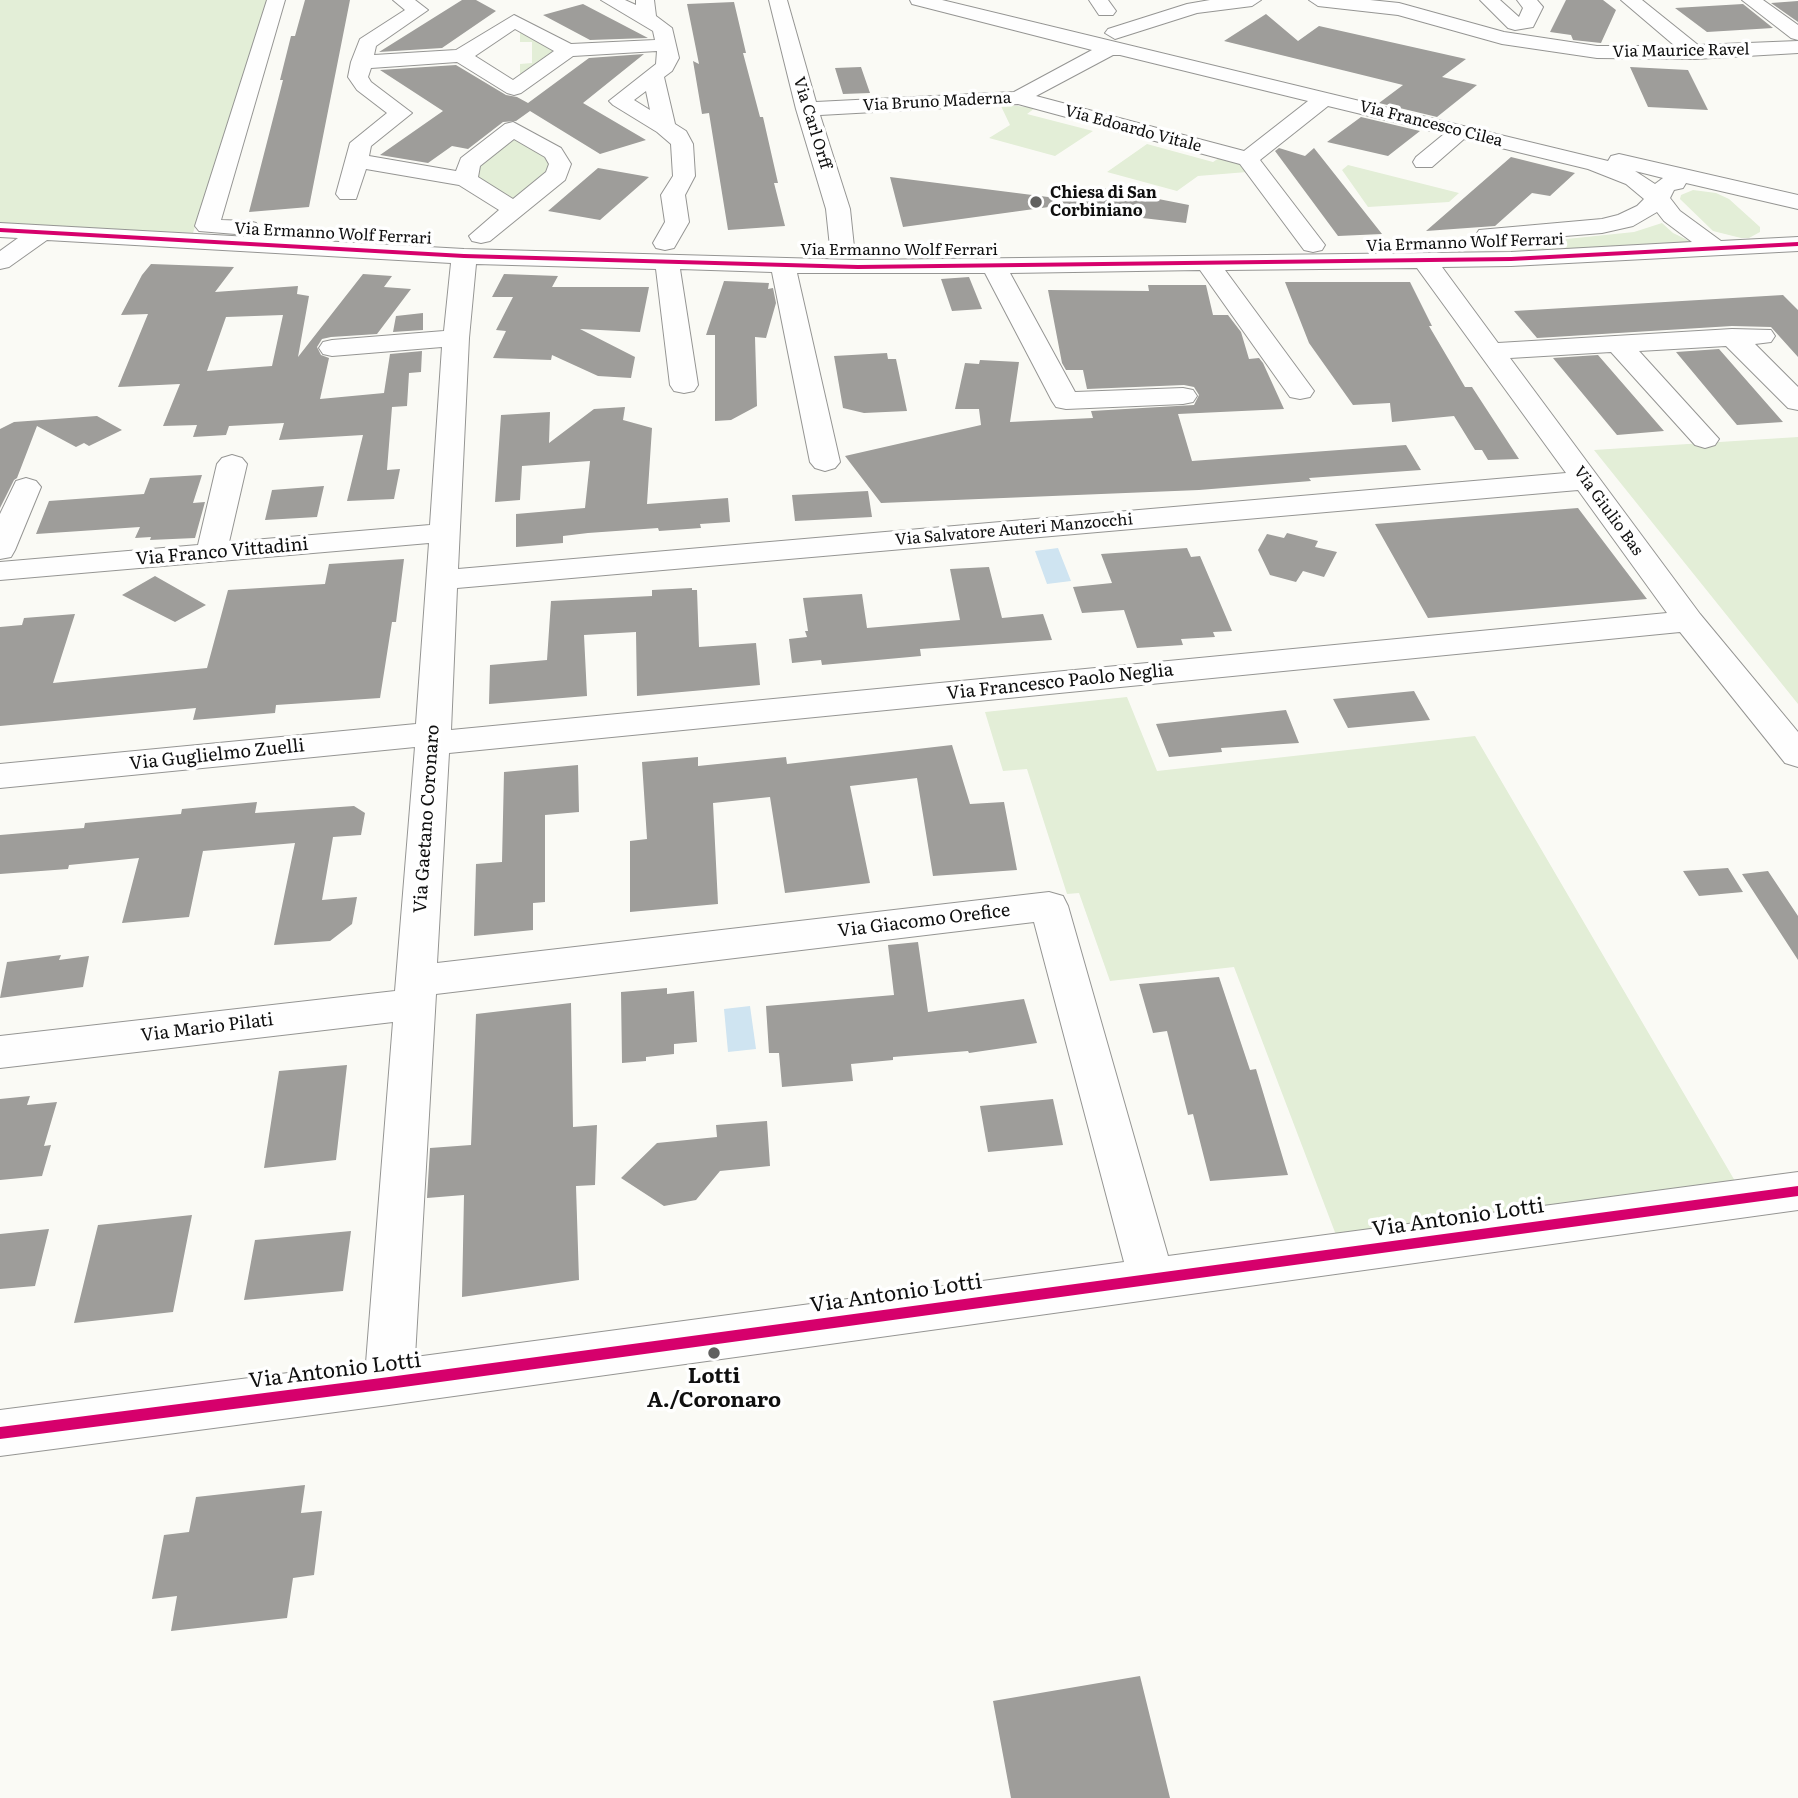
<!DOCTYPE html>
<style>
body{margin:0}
canvas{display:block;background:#fafaf5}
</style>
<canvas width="1798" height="1798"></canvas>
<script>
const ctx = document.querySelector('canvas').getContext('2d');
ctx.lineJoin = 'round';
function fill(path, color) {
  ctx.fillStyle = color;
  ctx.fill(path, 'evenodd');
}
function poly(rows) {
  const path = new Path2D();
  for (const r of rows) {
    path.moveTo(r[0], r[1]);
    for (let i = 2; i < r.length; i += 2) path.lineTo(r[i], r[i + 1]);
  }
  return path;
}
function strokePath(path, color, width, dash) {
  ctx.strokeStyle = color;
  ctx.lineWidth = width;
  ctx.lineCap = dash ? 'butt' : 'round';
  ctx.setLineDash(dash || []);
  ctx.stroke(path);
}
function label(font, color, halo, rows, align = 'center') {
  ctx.font = font + ' Literata,serif';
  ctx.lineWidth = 7;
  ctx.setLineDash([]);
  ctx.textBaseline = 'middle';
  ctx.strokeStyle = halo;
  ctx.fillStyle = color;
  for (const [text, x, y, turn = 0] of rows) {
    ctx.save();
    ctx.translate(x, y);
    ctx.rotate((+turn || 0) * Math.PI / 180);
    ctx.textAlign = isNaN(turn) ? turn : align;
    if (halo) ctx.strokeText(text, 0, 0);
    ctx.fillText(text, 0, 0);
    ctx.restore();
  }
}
fill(poly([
 [0,0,268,0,193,233,0,223],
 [520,31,556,49,520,76,520,64,532,63,532,42,520,42],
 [1000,104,1035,108,1027,114,1093,131,1055,156,989,138,1010,125],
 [512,134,549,159,549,172,513,200,471,174],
 [1147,144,1213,162,1222,156,1238,161,1247,172,1198,176,1177,191,1107,172],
 [1348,165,1459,193,1449,202,1368,207,1342,170],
 [1693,190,1716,193,1729,199,1760,227,1760,232,1749,238,1741,238,1713,231,1680,199,1681,195],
 [1662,223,1673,233,1696,244,1522,250,1509,245,1634,232],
 [1798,437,1798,704,1594,450],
 [1127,697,1157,771,1475,736,1735,1181,1336,1235,1234,967,1110,981,1079,893,1067,894,1027,769,1003,771,985,712]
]), '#e3eed7');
fill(poly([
 [1058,548,1071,581,1047,584,1035,551],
 [750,1006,756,1049,728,1052,724,1009]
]), '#cfe4f1');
fill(poly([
 [305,0,350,0,309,207,249,212,283,80,280,80,291,36,295,36],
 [462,0,476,0,496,11,442,48,379,52],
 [1566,0,1603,0,1616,10,1601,43,1573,40,1571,35,1550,32],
 [1798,1,1798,22,1771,3],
 [734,2,746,53,743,53,760,117,763,117,778,183,774,183,785,226,728,230,709,113,702,114,693,61,699,64,687,4],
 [583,4,648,38,590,40,543,15],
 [1743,4,1773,28,1707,32,1675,8],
 [1266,14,1298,41,1319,26,1466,59,1442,77,1477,85,1437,117,1379,103,1403,85,1224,41],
 [644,54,583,103,646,140,600,154,530,111,516,121,503,122,468,149,452,146,428,163,380,155,443,111,380,70,456,65,506,95,517,97,528,103,589,58],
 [861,67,870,93,843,94,835,68],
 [1630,67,1688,70,1708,110,1648,107],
 [1361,117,1420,131,1388,156,1327,142],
 [1279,148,1305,156,1314,148,1382,234,1338,236,1275,151],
 [1511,157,1575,173,1550,196,1532,193,1495,226,1426,231],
 [598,168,649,177,600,220,548,211],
 [890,177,1056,198,1056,206,903,227],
 [1092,186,1189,205,1186,223,1090,212,1059,202],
 [151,264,234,267,215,292,298,286,297,294,309,296,298,357,363,274,392,276,384,287,411,289,377,334,331,337,322,339,317,347,321,355,329,358,320,399,384,393,390,354,422,351,421,372,409,373,407,406,392,407,387,470,400,469,394,499,347,501,363,435,279,440,284,423,229,426,226,435,193,437,197,425,163,426,180,384,118,387,148,314,121,315,142,275],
 [283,315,272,366,207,371,226,317],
 [504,274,558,276,552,287,649,287,640,332,580,329,635,357,631,378,598,376,552,355,551,360,493,358,506,331,496,330,513,297,492,297],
 [969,277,982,309,952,311,941,279],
 [724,281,769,283,768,289,773,288,776,303,766,338,755,337,757,406,731,420,715,421,715,335,706,335],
 [1285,282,1410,282,1432,326,1429,326,1465,387,1472,387,1519,459,1488,460,1482,450,1475,450,1454,416,1392,422,1390,403,1353,405,1309,343],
 [1148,285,1206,285,1213,315,1228,315,1241,332,1249,359,1259,358,1263,363,1284,409,1178,414,1192,461,1406,445,1421,470,1309,478,1311,481,1199,490,881,503,845,456,981,425,979,409,955,409,965,363,979,364,980,360,1019,362,1010,422,1093,418,1091,411,1194,405,1199,395,1194,387,1184,385,1087,389,1083,370,1066,370,1062,363,1048,290,1149,291],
 [1783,295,1798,310,1798,357,1771,327,1732,326,1537,338,1514,311],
 [423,313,423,330,393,332,396,316],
 [1719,349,1783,422,1737,425,1676,352],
 [887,353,888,359,896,359,907,411,864,413,843,408,834,356],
 [1598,355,1664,431,1617,435,1553,358],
 [625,407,623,420,652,428,647,504,728,498,730,522,700,524,701,528,659,531,658,528,588,533,563,536,563,543,516,547,516,514,585,508,590,461,522,466,520,500,495,502,501,415,550,412,549,443,594,409],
 [97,416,122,430,89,446,84,443,76,447,37,426,17,478,14,480,0,508,0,429,14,422],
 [202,475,193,503,205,502,195,538,150,540,151,537,135,538,140,527,36,534,49,501,144,494,150,478],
 [324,486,317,517,265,520,272,490],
 [868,491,872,517,795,521,792,495],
 [1578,508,1647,599,1428,618,1375,524],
 [1287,533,1318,541,1315,547,1337,552,1324,577,1303,571,1296,582,1270,575,1258,550,1267,534,1284,538],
 [1187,548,1191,557,1200,556,1232,631,1213,632,1215,637,1181,639,1183,645,1137,648,1124,610,1082,613,1073,587,1112,583,1101,554],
 [404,559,396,622,392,622,380,698,276,705,275,713,193,720,196,708,0,726,0,627,22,625,24,618,75,614,53,683,207,668,228,590,325,584,329,564],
 [989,567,1002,618,1043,614,1052,640,920,649,921,656,822,665,821,660,792,663,789,639,807,637,805,631,808,631,803,598,862,594,867,628,960,620,950,569],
 [155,576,206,605,175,622,122,595],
 [692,588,692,590,697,590,699,647,756,643,760,685,637,696,636,632,584,635,587,696,489,704,490,665,547,660,551,601,652,596,652,590],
 [1414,691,1430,720,1348,728,1333,699],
 [1286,710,1299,743,1221,748,1222,752,1169,757,1156,724],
 [952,745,970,804,1004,802,1017,870,933,876,917,778,850,786,870,883,785,893,770,797,713,803,718,904,630,912,630,841,647,839,642,762,698,757,698,766,786,757,787,764],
 [578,765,579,812,545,815,545,902,533,903,533,930,474,936,476,864,502,862,504,772],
 [257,802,255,813,354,806,365,813,361,835,333,837,322,900,357,897,352,924,330,941,274,945,295,843,203,851,189,917,122,923,139,858,69,865,68,869,0,874,0,835,84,828,85,823,181,814,182,809],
 [1728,868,1743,892,1699,896,1683,871],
 [1768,871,1798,916,1798,960,1742,874],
 [918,942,928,1012,1024,999,1037,1043,969,1053,968,1051,893,1057,893,1060,851,1064,853,1081,782,1087,779,1053,769,1053,766,1006,894,995,888,945],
 [61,955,59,960,89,956,83,987,0,998,7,962],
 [1219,977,1250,1070,1256,1069,1288,1175,1210,1181,1193,1114,1188,1115,1167,1031,1153,1033,1139,984],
 [667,988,667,994,694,991,697,1042,674,1044,674,1054,646,1057,646,1061,622,1063,621,992],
 [571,1003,573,1127,597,1125,595,1185,576,1186,579,1280,462,1297,464,1195,427,1198,430,1148,471,1145,476,1014],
 [347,1065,336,1160,264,1168,279,1071],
 [30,1096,27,1105,57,1102,44,1146,51,1145,42,1176,0,1180,0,1099],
 [1053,1099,1063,1145,988,1152,980,1106],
 [767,1121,770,1166,720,1171,696,1200,664,1206,621,1178,657,1143,717,1137,716,1125],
 [192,1215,173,1312,74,1323,98,1225],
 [49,1229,35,1286,0,1289,0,1234],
 [351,1231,343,1291,244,1300,255,1240],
 [305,1485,301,1513,322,1511,314,1575,293,1578,287,1618,171,1631,177,1596,152,1599,164,1535,189,1532,196,1497],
 [1140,1676,1170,1798,1011,1798,993,1701]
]), '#9e9d9a');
const minor = poly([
 [267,0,285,0,221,220,248,221,256,223,260,228,256,233,248,235,199,231,195,226,267,0],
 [393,0,415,0,428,10,376,46,374,55,456,50,514,15,571,44,655,40,653,31,601,0,625,0,636,5,636,0,654,0,656,16,672,28,679,58,672,71,664,77,675,124,686,131,693,144,695,176,685,195,689,222,674,248,665,250,656,248,653,243,665,222,661,195,673,176,671,144,657,132,613,105,609,101,656,64,657,51,573,56,521,93,514,95,507,93,457,62,371,68,368,77,371,82,412,113,371,146,369,156,456,171,461,158,505,124,513,122,561,148,571,164,565,180,490,241,481,243,472,241,469,236,499,210,459,185,366,169,356,199,340,199,336,194,350,143,387,113,357,90,348,77,351,62,360,39,405,10,393,0],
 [515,29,554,51,513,80,475,56,515,29],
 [646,91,650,110,634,100,646,91],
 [514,139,545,157,549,164,546,172,513,199,478,177,480,166,514,139],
 [769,0,787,0,816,102,1014,92,1092,50,912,4,910,0,942,0,1608,161,1611,156,1619,154,1798,195,1798,209,1686,183,1683,188,1674,190,1670,198,1680,211,1721,241,1798,237,1798,251,1511,266,1442,267,1498,343,1732,329,1771,330,1775,336,1771,342,1755,344,1798,387,1798,410,1788,408,1726,346,1639,351,1719,439,1715,445,1705,448,1695,445,1611,352,1510,358,1700,614,1798,732,1798,767,1785,763,1680,632,449,753,437,963,1049,892,1063,896,1068,906,1168,1256,1798,1172,1798,1210,389,1405,0,1456,0,1410,366,1363,393,1022,0,1068,0,1036,395,991,415,747,0,788,0,764,416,724,429,543,0,580,0,562,198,545,217,464,222,458,232,455,242,458,247,464,229,542,430,525,442,347,332,356,323,354,319,348,323,342,332,340,444,331,451,263,47,240,9,267,0,269,0,251,18,238,0,237,0,223,464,249,858,260,1511,252,1692,242,1664,221,1657,212,1633,226,1602,233,1503,241,1492,246,1483,244,1476,235,1479,230,1602,219,1618,215,1637,206,1644,199,1626,184,1588,169,1464,139,1432,167,1416,167,1413,162,1416,157,1444,134,1328,106,1260,160,1325,245,1322,250,1313,252,1304,250,1240,164,1018,104,820,115,850,209,854,247,851,252,842,254,833,252,830,247,826,209,796,109,769,0],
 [1113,55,1120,55,1308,101,1244,151,1036,96,1113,55],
 [1635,171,1663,178,1655,184,1635,171],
 [476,264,656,269,670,385,674,391,684,393,694,391,698,385,680,269,772,272,810,462,815,468,825,471,835,468,840,462,797,273,985,273,1052,401,1056,407,1066,409,1183,404,1193,402,1197,396,1193,390,1183,388,1075,392,1010,273,1200,270,1290,397,1300,399,1310,397,1314,391,1225,270,1417,268,1566,473,458,569,469,338,476,264],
 [1578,490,1667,613,451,730,457,588,1578,490],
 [1034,922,1124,1262,415,1357,436,994,1034,922],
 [1089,0,1108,0,1116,11,1113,15,1099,15,1089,0],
 [1210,0,1261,0,1252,6,1197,13,1115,39,1105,33,1108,29,1187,4,1210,0],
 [1309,0,1370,0,1399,3,1504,32,1597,46,1675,46,1621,0,1642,0,1698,45,1798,41,1798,53,1695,59,1597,58,1502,44,1398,15,1318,6,1309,0],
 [1480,0,1500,0,1519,17,1523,8,1517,0,1537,0,1543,7,1533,27,1515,30,1508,28,1480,0],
 [1742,0,1763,0,1798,25,1798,40,1791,38,1742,0],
 [26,478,36,481,41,487,15,550,11,557,0,559,0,514,16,481,26,478]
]);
strokePath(minor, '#959593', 2);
fill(minor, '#fefefe');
fill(poly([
 [0,228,464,254,858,265,1511,257,1798,242,1798,246,1511,261,858,269,464,258,0,232,0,228],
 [1798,1186,1798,1196,389,1389,0,1439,0,1427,389,1377,1798,1186]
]), '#d6006c');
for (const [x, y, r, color] of [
 [1036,202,7,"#616160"],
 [714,1353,7,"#616160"]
]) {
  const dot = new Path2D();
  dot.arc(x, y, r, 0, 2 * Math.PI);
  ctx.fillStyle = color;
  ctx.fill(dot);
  strokePath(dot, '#fff', 2.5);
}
label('16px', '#0f0f0f', '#fff', [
 ["Via Maurice Ravel",1681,51,-1],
 ["Via Bruno Maderna",937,102,-3],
 ["Via Carl Orff",812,123,73],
 ["Via Francesco Cilea",1431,124,14],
 ["Via Edoardo Vitale",1133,129,15],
 ["Via Ermanno Wolf Ferrari",333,234,3],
 ["Via Ermanno Wolf Ferrari",1465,243,-2],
 ["Via Ermanno Wolf Ferrari",899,250],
 ["Via Giulio Bas",1608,511,54],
 ["Via Salvatore Auteri Manzocchi",1014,530,-5]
]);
label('bold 16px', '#0f0f0f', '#fff', [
 ["Chiesa di San",1050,193],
 ["Corbiniano",1050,211]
], 'left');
label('18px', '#0f0f0f', '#fff', [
 ["Via Franco Vittadini",222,552,-5],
 ["Via Francesco Paolo Neglia",1060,682,-6],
 ["Via Guglielmo Zuelli",217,755,-6],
 ["Via Gaetano Coronaro",427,819,-86],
 ["Via Giacomo Orefice",924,921,-7],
 ["Via Mario Pilati",207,1028,-7]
]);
label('21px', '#0f0f0f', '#fff', [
 ["Via Antonio Lotti",1458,1218,-8],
 ["Via Antonio Lotti",896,1294,-8],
 ["Via Antonio Lotti",335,1371,-7]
]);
label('bold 21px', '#0f0f0f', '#fff', [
 ["Lotti",714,1377],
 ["A./Coronaro",714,1401]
]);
</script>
